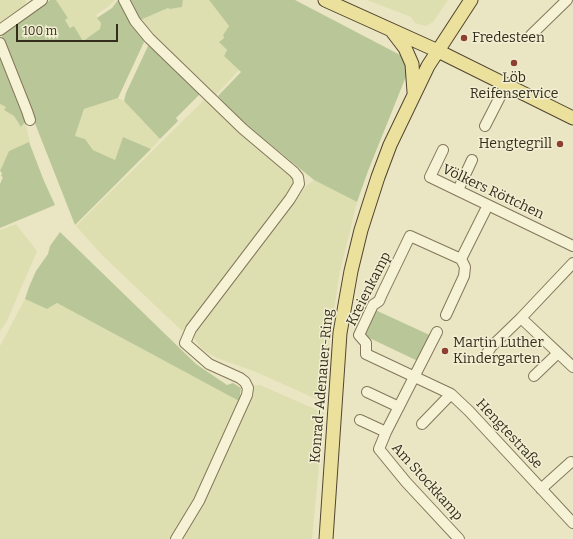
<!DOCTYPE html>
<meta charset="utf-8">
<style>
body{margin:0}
#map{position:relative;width:573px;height:539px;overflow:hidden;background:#eae5c3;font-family:Bitter,serif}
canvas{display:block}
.scale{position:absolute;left:16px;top:24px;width:102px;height:18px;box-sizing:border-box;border:2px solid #342d1e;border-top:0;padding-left:5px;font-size:12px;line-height:14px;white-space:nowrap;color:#342d1e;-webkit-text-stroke:3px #f2efd2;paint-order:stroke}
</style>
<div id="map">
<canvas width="573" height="539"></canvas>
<div class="scale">100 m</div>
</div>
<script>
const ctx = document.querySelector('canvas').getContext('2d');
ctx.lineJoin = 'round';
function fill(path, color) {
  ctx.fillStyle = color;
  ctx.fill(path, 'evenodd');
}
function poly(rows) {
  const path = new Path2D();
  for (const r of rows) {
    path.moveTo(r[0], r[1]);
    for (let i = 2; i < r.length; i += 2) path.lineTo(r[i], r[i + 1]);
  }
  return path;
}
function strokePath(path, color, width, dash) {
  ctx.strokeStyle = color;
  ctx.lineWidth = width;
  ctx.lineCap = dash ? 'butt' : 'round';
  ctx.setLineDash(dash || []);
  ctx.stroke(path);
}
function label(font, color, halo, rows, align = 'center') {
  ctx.font = font + ' Bitter,serif';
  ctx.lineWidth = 3;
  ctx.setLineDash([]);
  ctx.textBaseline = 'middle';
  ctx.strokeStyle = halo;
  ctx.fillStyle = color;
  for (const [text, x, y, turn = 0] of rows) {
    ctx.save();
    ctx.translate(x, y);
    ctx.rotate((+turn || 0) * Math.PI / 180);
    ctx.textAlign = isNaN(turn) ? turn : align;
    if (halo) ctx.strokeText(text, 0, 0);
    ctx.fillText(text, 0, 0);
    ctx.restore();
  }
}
fill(poly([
 [0,0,25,0,26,5,0,24],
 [56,0,115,0,109,6,96,15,101,23,100,29,83,41,74,26,71,28,65,20,68,18],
 [183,0,209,0,229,26,223,35,224,37,221,41,227,51,224,56,239,70,215,96,138,21,168,8,182,7],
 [367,0,448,0,433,22,426,26,415,23,411,17],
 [207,97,295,177,295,184,187,329,182,331,102,255,76,226],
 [118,98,124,101,160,139,151,149,123,137,115,160,93,150,85,139,75,136,84,109],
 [0,104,6,107,4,110,14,116,21,127,25,122,30,142,9,151,0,171],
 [314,180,357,202,339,276,330,337,325,403,256,372,217,358,203,350,192,336,307,185],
 [16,224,37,251,7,321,0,331,0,230],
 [25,299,47,309,57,303,241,402,198,498,173,539,0,539,0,346],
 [255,385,260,385,324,413,312,539,180,539]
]), '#dedfb1');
fill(poly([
 [50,0,56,0,68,18,65,20,70,28,74,26,83,41,100,29,101,23,97,18,112,8,118,0,120,0,142,37,144,42,118,98,84,109,75,136,85,139,93,150,115,160,123,137,151,149,75,225,3,42,2,36,4,34],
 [128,0,183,0,182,7,170,9,168,8,138,21],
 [209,0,295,0,404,57,409,69,368,171,357,202,314,180,259,135,233,113,218,96,241,72,224,56,227,50,219,42,224,38,223,35,229,26],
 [148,46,152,46,201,93,176,118,178,121,160,139,124,101,126,93],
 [0,55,25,118,25,122,21,127,14,116,4,110,6,107,0,104],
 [29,142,44,181,55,205,0,228,0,184,3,177,1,176,2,173,0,171,9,151],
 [60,232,196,364,227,385,233,383,241,388,239,401,57,303,47,309,25,299,29,287,36,271,48,254,50,246],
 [373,309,434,337,422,363,361,334]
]), '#b9c798');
const minor = poly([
 [124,0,135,21,149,38,243,129,294,172,298,177,299,184,290,199,191,329,185,343,209,364,240,378,245,382,248,388,247,395,199,501,176,539],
 [0,30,42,0],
 [531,35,567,0],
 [0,43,27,111,30,120],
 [485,126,506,85],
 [443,150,430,177,573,246],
 [458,190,472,160],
 [461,259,488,205],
 [446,315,464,276,465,267,461,259,410,236,382,294,379,301,373,305,359,335,366,343,366,354,451,394,469,411,573,523],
 [521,318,573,367],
 [437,332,386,432,379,449,406,482,459,539],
 [484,358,491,347,521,318,573,263],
 [534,376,558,353],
 [367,392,399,407],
 [360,420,386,432],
 [422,424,451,394],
 [541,489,571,462]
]);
const major = poly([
 [325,0,438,51,573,118],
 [392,31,405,48,412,64,414,92],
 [326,539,340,333,351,271,361,230,378,177,390,145,428,66,471,0]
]);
strokePath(minor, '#83775b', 12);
strokePath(major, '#51452f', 15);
strokePath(minor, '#f6f2d5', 10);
strokePath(major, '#ebe19d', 13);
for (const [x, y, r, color] of [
 [464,38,4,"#8d4030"],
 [514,63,4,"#8d4030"],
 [560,144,4,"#8d4030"],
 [445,351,4,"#8d4030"]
]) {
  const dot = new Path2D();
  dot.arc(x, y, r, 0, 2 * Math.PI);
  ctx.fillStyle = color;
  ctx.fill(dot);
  strokePath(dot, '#f2efd2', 1.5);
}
label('14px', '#342d1e', '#f2efd2', [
 ["Fredesteen",472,38],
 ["Löb",514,78,"center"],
 ["Reifenservice",514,94,"center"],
 ["Hengtegrill",552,144,"right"],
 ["Martin Luther",453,343],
 ["Kindergarten",453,359]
], 'left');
label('14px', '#342d1e', '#f2efd2', [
 ["Völkers Röttchen",493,192,25],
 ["Kreienkamp",369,289,-63],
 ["Konrad-Adenauer-Ring",322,386,-85],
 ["Hengtestraße",509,434,47],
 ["Am Stockkamp",427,482,48]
]);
</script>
